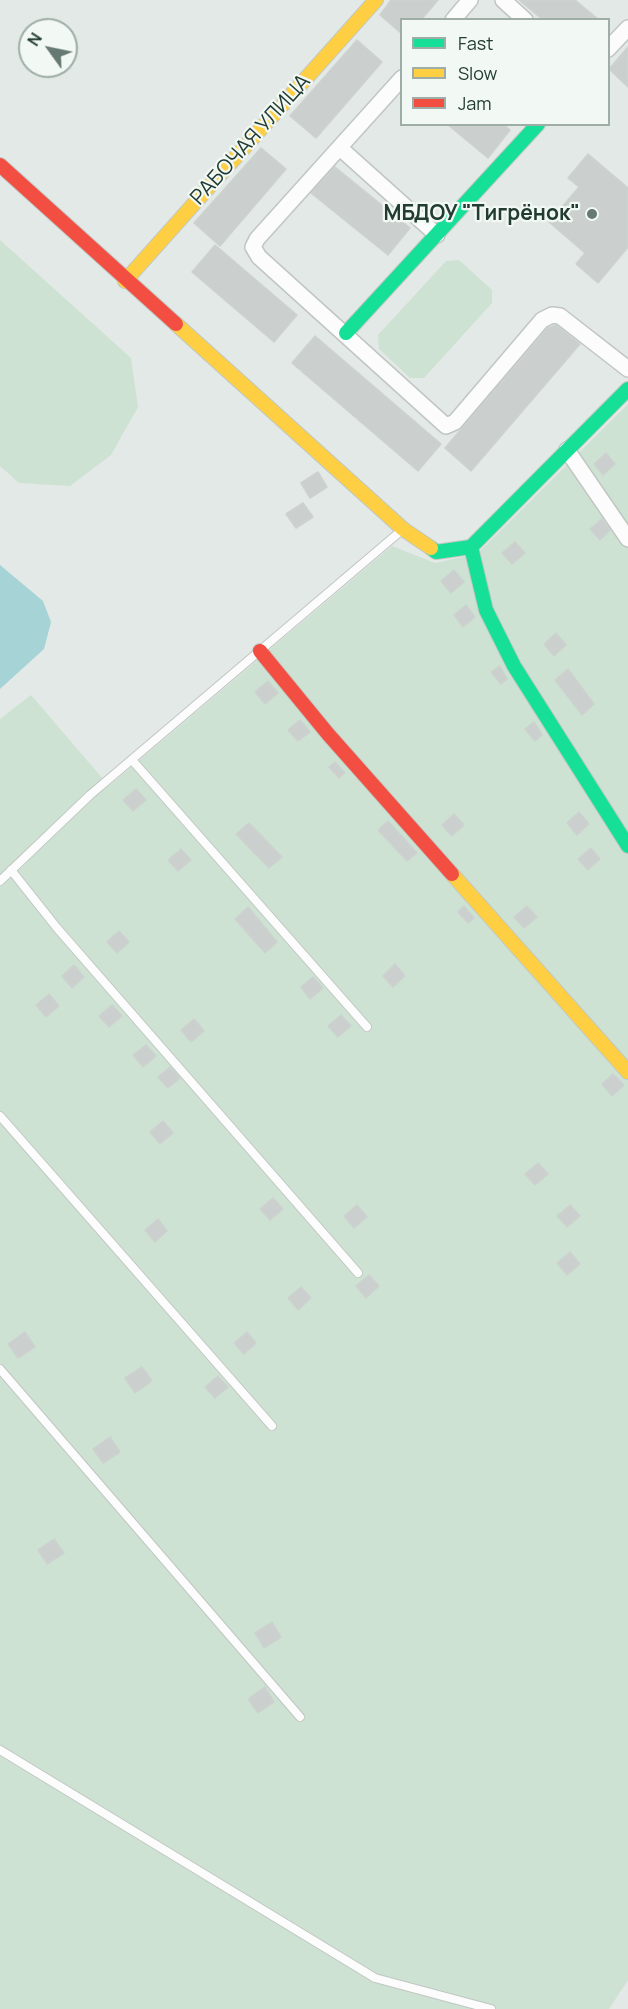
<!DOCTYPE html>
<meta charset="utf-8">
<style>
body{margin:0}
#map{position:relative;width:628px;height:2009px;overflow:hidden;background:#e3e9e6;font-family:Manrope,sans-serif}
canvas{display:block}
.legend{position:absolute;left:400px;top:18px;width:210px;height:108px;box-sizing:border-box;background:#f2f8f4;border:2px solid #9fada7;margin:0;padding:8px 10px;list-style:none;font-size:18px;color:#223c33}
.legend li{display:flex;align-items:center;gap:12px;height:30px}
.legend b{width:30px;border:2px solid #9fada7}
.north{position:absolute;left:18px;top:18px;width:60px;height:60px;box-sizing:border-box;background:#f2f8f4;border:2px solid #9fada7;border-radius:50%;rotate:303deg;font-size:16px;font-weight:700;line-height:24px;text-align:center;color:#223c33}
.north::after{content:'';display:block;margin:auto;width:21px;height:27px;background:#667972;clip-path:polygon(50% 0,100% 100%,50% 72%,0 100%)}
</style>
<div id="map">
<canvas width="628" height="2009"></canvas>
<ul class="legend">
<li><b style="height:8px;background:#16e098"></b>Fast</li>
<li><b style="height:8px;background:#ffcf43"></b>Slow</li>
<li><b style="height:8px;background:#f24e42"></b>Jam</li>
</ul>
<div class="north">N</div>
</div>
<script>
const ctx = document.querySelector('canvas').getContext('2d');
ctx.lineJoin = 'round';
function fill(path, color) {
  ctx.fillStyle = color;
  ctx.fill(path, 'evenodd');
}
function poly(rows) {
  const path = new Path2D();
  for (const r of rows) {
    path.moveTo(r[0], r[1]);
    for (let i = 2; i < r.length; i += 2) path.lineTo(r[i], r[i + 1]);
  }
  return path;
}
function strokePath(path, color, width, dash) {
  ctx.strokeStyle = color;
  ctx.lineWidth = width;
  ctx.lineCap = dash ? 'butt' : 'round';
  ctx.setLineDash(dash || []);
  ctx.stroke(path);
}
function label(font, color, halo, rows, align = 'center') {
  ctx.font = font + ' Manrope,sans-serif';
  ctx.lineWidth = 4.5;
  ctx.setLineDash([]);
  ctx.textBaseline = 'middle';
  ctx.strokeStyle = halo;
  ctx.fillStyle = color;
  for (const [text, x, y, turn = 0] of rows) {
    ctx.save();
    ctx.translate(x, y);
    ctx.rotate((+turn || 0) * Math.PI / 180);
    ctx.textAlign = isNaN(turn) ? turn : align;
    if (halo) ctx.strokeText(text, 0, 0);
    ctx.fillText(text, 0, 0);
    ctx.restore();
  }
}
fill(poly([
 [0,240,131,358,138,407,111,455,70,486,19,483,0,466],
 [459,260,492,290,492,303,424,378,410,378,379,349,378,335,446,261],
 [628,404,628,1980,609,2009,0,2009,0,719,31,695,109,786,392,546,435,563,477,554]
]), '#cde2d2');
fill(poly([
 [0,565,43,601,51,622,44,649,0,689]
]), '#a5d3d6');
const building = poly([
 [391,0,438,0,421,20,402,20,402,34,380,15,391,0],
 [519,0,575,0,599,20,543,20,519,0],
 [357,40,382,62,316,138,290,116,357,40],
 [628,47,628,87,609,69,628,47],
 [447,124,503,124,510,130,488,158,447,124],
 [261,148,286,169,220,246,194,223,261,148],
 [588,154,628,188,628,247,598,283,576,264,585,253,549,222,579,187,568,178,588,154],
 [335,167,410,228,388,255,311,193,335,167],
 [215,245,297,315,274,342,192,272,215,245],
 [556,325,580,344,471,471,445,448,548,328,556,325],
 [315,336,441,444,418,471,292,363,315,336],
 [606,453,615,464,603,475,594,464,606,453],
 [318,472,327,487,310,498,301,483,318,472],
 [303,503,313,517,296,528,286,514,303,503],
 [602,519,610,530,600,540,590,529,602,519],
 [515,542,525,553,512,564,502,553,515,542],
 [454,570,464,582,451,593,441,581,454,570],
 [466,605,475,617,463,627,454,615,466,605],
 [556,633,566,645,554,656,544,644,556,633],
 [500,666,507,679,501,684,491,672,500,666],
 [568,669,594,704,582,715,555,680,568,669],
 [268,681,278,693,265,704,255,692,268,681],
 [300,720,310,732,298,741,288,730,300,720],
 [534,722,542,735,535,741,525,729,534,722],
 [335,762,345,773,339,778,329,767,335,762],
 [136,789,146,800,133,811,123,800,136,789],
 [579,812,589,824,577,835,567,823,579,812],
 [454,814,464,825,452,836,442,825,454,814],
 [388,821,417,853,407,861,378,830,388,821],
 [249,823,282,857,269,868,236,834,249,823],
 [591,848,600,859,588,870,578,859,591,848],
 [181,849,191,860,178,871,168,860,181,849],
 [464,906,474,918,468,923,458,912,464,906],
 [527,906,537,917,524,928,514,917,527,906],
 [248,907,277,942,265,953,235,919,248,907],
 [119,931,129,942,117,953,107,942,119,931],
 [395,964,405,976,393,987,383,976,395,964],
 [74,965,84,977,72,988,62,976,74,965],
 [313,977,323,988,310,999,301,987,313,977],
 [49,994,59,1006,46,1017,36,1005,49,994],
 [112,1005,122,1016,109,1027,99,1016,112,1005],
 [341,1015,351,1026,338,1037,328,1026,341,1015],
 [194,1019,204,1031,191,1042,181,1030,194,1019],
 [146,1045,156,1056,143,1067,133,1055,146,1045],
 [170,1067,180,1078,168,1088,158,1077,170,1067],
 [613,1074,624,1085,612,1096,602,1084,613,1074],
 [163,1121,173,1133,160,1144,150,1132,163,1121],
 [538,1163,548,1174,535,1185,525,1174,538,1163],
 [273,1198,283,1209,270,1220,260,1209,273,1198],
 [357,1205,367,1217,354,1228,344,1216,357,1205],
 [570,1205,580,1216,567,1227,557,1216,570,1205],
 [158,1219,167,1231,155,1242,145,1230,158,1219],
 [570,1252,580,1264,567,1275,557,1263,570,1252],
 [369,1275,379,1286,366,1298,356,1286,369,1275],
 [301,1287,311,1298,298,1310,288,1298,301,1287],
 [25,1332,35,1347,18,1358,8,1344,25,1332],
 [247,1332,256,1343,244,1354,234,1343,247,1332],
 [142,1367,152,1381,135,1393,125,1378,142,1367],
 [218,1376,228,1387,215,1398,205,1387,218,1376],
 [110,1437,120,1452,103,1463,93,1449,110,1437],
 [54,1539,64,1553,47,1564,38,1550,54,1539],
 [272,1622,281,1637,264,1648,255,1633,272,1622],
 [265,1687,274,1702,258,1713,248,1699,265,1687]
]);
fill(building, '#cbd0ce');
strokePath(building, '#ccd2cf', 1.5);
const lane = poly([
 [132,760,367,1027],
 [11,870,57,928,358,1273],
 [0,881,90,795,402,530],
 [0,1116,272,1426],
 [0,1369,300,1717],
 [0,1750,375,1978,491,2009]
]);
const street = poly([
 [503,0,525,20],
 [453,20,470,0],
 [608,49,628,28],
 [402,78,257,239,253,247,259,257,446,426,455,422,542,320,552,315,560,316,628,369],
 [340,148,437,235],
 [567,450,628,539]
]);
const fast = poly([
 [346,333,538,124],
 [471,547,486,610,514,666,628,846],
 [431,548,436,552,471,547,628,389]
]);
const slow = poly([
 [125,281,376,0],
 [176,324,403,529,431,548],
 [452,874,628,1072]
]);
const jam = poly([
 [0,165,176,324],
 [260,651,328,734,452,874]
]);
strokePath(lane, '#c0c6c3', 10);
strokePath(street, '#c0c6c3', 18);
strokePath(fast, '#bfc7c3', 16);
strokePath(slow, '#bfc7c3', 16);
strokePath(jam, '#bfc7c3', 16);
strokePath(lane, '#fbfcfb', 8);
strokePath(street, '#fbfcfb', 15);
strokePath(fast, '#16e098', 14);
strokePath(slow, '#ffcf43', 14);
strokePath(jam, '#f24e42', 14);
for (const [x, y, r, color] of [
 [592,214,6,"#667972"]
]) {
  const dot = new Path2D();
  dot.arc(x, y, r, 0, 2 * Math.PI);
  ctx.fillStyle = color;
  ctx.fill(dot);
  strokePath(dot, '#f2f8f4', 2);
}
label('21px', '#223c33', '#f2f8f4', [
 ["РАБОЧАЯ УЛИЦА",251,140,-48]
]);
label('bold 21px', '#223c33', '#f2f8f4', [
 ["МБДОУ \"Тигрёнок\"",580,214]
], 'right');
</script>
